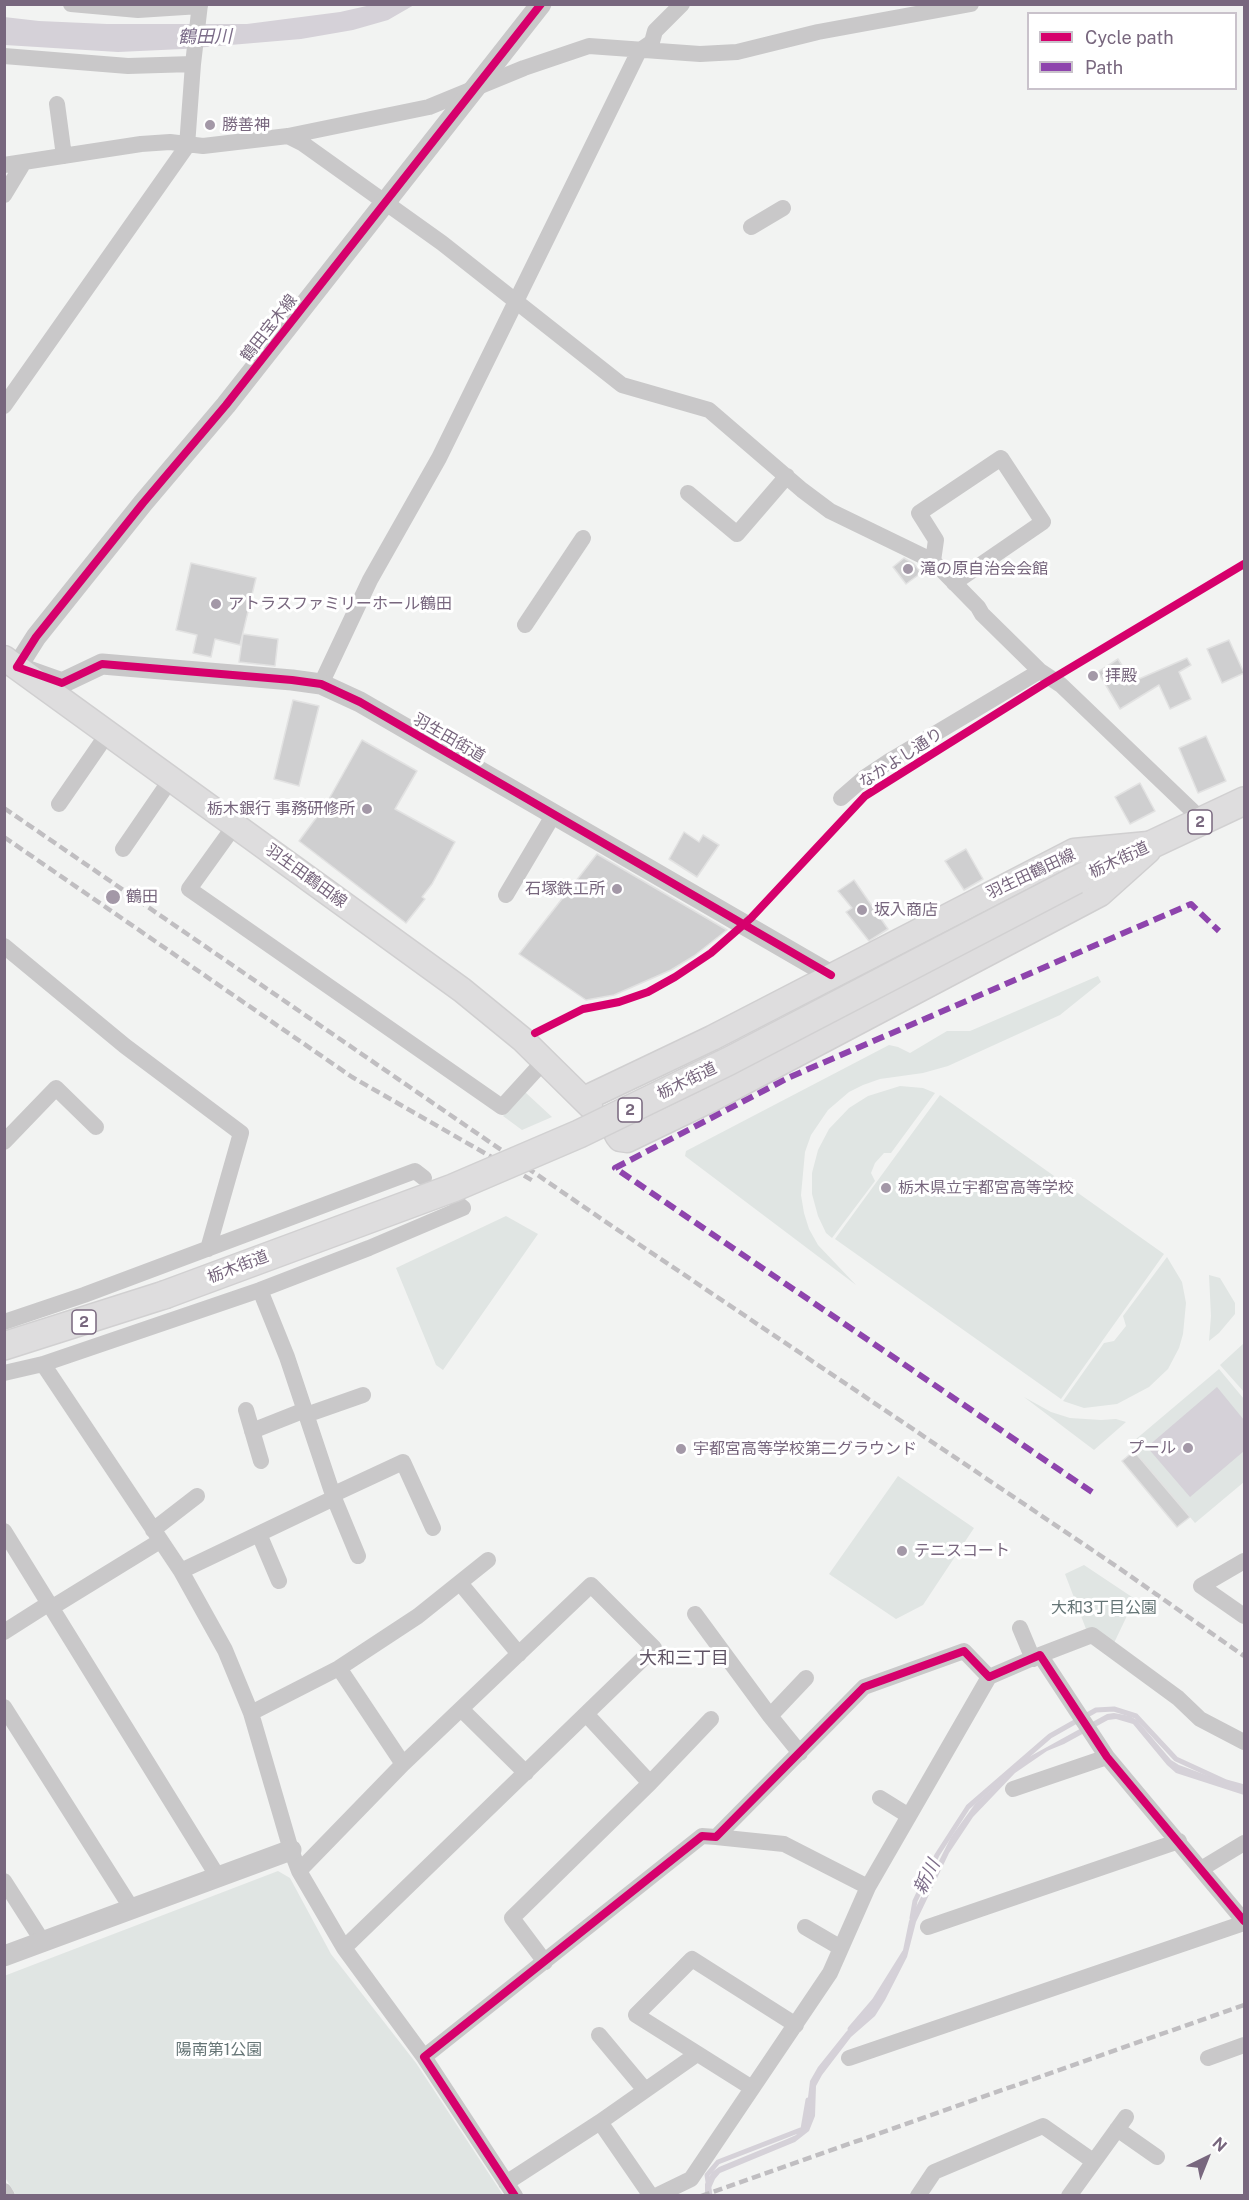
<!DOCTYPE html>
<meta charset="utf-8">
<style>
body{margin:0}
#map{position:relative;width:1249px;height:2200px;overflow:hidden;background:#f2f3f2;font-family:"Public Sans",sans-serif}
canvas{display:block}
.frame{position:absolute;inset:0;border:6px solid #78677e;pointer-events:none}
.legend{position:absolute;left:1027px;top:12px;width:210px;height:78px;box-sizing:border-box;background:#fff;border:2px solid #c9c2cb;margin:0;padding:8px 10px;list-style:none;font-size:18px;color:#78677e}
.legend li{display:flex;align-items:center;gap:12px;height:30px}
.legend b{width:30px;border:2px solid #c9c2cb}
.north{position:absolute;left:1177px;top:2128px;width:60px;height:60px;-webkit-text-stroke:4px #fff;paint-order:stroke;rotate:43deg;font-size:16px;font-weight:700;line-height:24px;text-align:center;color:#78677e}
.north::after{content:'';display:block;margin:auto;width:21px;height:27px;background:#78677e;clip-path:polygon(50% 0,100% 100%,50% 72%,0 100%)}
</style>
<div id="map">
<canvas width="1249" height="2200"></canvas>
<div class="frame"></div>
<ul class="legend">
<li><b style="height:8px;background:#d6006c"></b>Cycle path</li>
<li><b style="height:8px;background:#8e44ad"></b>Path</li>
</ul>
<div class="north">N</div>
</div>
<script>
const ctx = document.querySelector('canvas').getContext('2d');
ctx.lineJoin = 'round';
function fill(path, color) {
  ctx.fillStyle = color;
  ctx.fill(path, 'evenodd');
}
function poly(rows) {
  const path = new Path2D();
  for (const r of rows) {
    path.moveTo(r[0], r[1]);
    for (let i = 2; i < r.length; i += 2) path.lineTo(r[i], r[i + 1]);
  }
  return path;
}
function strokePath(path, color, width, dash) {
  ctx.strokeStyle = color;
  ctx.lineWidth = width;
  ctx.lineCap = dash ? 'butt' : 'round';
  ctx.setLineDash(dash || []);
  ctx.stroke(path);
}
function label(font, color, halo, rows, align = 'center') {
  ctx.font = font + ' "Public Sans","Noto Sans JP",sans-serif';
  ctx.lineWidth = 6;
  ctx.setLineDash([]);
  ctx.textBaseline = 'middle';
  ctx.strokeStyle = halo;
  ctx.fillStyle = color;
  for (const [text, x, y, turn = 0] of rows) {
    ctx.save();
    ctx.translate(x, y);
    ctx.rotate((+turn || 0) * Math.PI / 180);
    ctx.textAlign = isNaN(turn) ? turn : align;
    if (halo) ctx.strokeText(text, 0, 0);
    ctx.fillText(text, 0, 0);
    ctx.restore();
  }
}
fill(poly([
 [1098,976,1101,982,1060,1015,948,1066,923,1073,880,1079,863,1085,849,1092,828,1110,811,1135,805,1152,801,1195,804,1213,809,1229,818,1245,856,1285,685,1156,686,1151,889,1045,898,1047,910,1053,947,1031,970,1031],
 [900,1086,923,1088,935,1093,891,1153,884,1153,875,1163,871,1173,875,1181,832,1238,826,1233,818,1216,812,1194,812,1173,818,1150,829,1129,849,1108,868,1096],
 [525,1092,552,1117,522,1130,503,1116],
 [940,1095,1164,1254,1061,1399,835,1239],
 [506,1216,538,1234,443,1370,436,1365,396,1268],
 [1167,1257,1182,1282,1186,1303,1183,1334,1179,1348,1168,1369,1149,1387,1117,1404,1084,1408,1063,1401,1104,1343,1114,1341,1126,1326,1123,1316],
 [1209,1275,1220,1278,1235,1303,1235,1314,1219,1333,1209,1341,1211,1316],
 [1244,1343,1244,1392,1220,1365],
 [1219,1369,1244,1399,1244,1482,1195,1523,1129,1445],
 [1024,1397,1051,1412,1070,1418,1101,1420,1116,1419,1126,1422,1094,1450],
 [898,1476,974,1528,923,1605,896,1619,829,1574],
 [1084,1565,1135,1599,1114,1643,1086,1629,1065,1574],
 [278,1871,290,1878,331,1954,416,2063,503,2195,16,2195,4,2176,4,1976]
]), '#e0e5e3');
fill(poly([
 [371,5,414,5,388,20,353,30,301,39,183,49,118,52,5,45,4,17,39,21,107,24,247,24,340,12],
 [1217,1387,1244,1420,1244,1451,1190,1497,1147,1447],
 [1114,1713,1130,1716,1137,1720,1171,1760,1179,1765,1244,1789,1244,1795,1176,1773,1167,1765,1133,1724,1116,1719,1108,1720,1064,1744,1047,1751,1015,1773,973,1817,949,1853,916,1922,907,1957,885,2000,875,2016,851,2037,822,2075,816,2086,815,2116,809,2131,795,2142,720,2173,715,2179,711,2188,712,2195,705,2196,705,2184,712,2172,719,2167,787,2139,796,2135,801,2128,805,2122,810,2081,818,2067,846,2032,877,1999,895,1971,901,1960,909,1921,951,1837,975,1804,1027,1758,1107,1714]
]), '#d5d1d8');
strokePath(poly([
 [912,1918,915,1901,937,1855,968,1807,1050,1736,1096,1710,1114,1709,1136,1716,1176,1759,1226,1782,1244,1787],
 [850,2029,874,2001,904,1953],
 [710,2196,707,2175,718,2162,803,2129,808,2100]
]), '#d5d1d8', 5);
const building = poly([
 [904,558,914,564,921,573,906,584,893,567,904,558],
 [191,563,256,578,240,645,215,639,211,657,193,653,197,635,176,630,191,563],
 [243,634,278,639,275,666,239,662,243,634],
 [1229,640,1244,673,1222,683,1207,649,1229,640],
 [1187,658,1191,665,1179,672,1191,699,1170,709,1159,685,1120,709,1098,672,1118,659,1132,682,1187,658],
 [293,700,319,706,299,786,274,779,293,700],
 [1206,736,1226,781,1198,793,1179,748,1206,736],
 [362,740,417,771,395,809,455,842,432,884,422,897,425,899,406,923,299,841,325,806,362,740],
 [1140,783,1155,811,1130,824,1115,797,1140,783],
 [684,832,699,842,703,835,719,845,697,877,669,859,684,832],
 [966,849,983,879,964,890,945,861,966,849],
 [597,854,727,930,694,956,671,970,614,995,586,1000,519,954,597,854],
 [854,880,888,929,869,941,846,912,852,908,838,891,854,880],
 [1134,1451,1190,1517,1177,1527,1122,1461,1134,1451]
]);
fill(building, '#cfcfd0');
strokePath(building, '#e2e2e2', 1.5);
const secondary = poly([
 [4,658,462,990,522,1039,590,1106],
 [584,1099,712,1038,1074,851,1148,844],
 [617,1135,620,1139,627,1140,712,1099,1100,894,1148,851]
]);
const primary = poly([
 [1076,880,1244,801],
 [4,1346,164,1295]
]);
strokePath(secondary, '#d0cfd0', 27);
strokePath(primary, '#d1d0d1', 30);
strokePath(poly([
 [71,4,138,10,200,6],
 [4,56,128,66,193,64],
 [57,104,64,156],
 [288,136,302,143,442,243,622,385,709,410,802,490,830,511,933,561,978,607,982,614,1040,671,1061,685,1203,821],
 [4,165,141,144,170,142,203,146,288,136,429,107,524,68,589,46,700,54,737,52,818,32,971,4],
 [4,195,24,162],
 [751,227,783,208],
 [4,406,187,146,193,64,200,4],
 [688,493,737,534,787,476],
 [933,561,936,540,919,513,1001,458,1043,522,954,583],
 [525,625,583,538],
 [321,684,370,580,439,458,639,51,652,42,655,31,682,4],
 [841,798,864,778,891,760,1040,671],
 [59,804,108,733],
 [235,825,189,889,502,1107,544,1061],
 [123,849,171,779],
 [506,895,554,814],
 [4,946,125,1046,241,1133,208,1249],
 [4,1142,56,1088,96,1127],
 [260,1290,287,1357,334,1498,358,1556],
 [4,1322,84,1295,415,1171,424,1178],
 [43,1364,181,1571,225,1650,251,1713,291,1850,299,1871,344,1948,424,2057],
 [4,1373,43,1364,260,1290,369,1248,463,1208,457,1203],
 [246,1410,261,1461],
 [306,1415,363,1395],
 [252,1431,305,1410],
 [332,1495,403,1462,433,1528],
 [153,1530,197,1496],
 [4,1531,218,1877],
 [259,1534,279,1581],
 [1244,1561,1201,1586,1244,1616],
 [181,1571,334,1498],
 [460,1583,519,1654],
 [51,1608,160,1541],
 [695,1614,770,1716,800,1753],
 [1020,1628,1033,1659],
 [4,1632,48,1604],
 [1040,1655,1092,1635,1178,1698,1200,1719,1244,1742],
 [339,1668,403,1764],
 [4,1707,132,1909],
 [461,1709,526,1773],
 [251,1713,339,1668,418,1616,488,1560],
 [587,1715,650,1783,711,1719],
 [770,1716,806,1678],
 [1013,1789,1107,1757],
 [880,1798,909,1816],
 [716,1837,784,1844,868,1887],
 [1201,1869,1244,1843],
 [299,1871,403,1764,591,1585,654,1648,344,1948],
 [4,1881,43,1942],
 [805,1927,841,1948],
 [928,1927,1179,1841],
 [545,1962,512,1918,650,1783],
 [599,2035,645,2090],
 [849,2058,1244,1923],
 [1208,2058,1244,2045],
 [752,2088,636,2015,692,1959,796,2025],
 [600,2122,651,2196],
 [1117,2129,1157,2157],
 [506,2183,600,2122,697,2054],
 [4,2191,7,2196],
 [515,2196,424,2057,702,1836,716,1837,864,1687,964,1651,989,1677,1040,1655,1107,1757,1244,1921],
 [656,2196,691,2179,830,1973,868,1887,989,1677],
 [918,2196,934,2172,1043,2126,1093,2161],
 [1069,2196,1126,2117]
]), '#c9c8c9', 16);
strokePath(poly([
 [541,4,226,405,143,503,36,637,17,667,62,683,102,664,292,680,321,684,360,702,831,975],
 [4,1956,291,1850]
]), '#c9c8c9', 21);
strokePath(secondary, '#deddde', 24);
strokePath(primary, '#deddde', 27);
strokePath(poly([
 [4,808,603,1220,1116,1566,1244,1656],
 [4,837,352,1077,535,1182],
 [701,2196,1244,2005]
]), '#c0bec1', 4.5, [9, 4.5]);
const primaryBridge = poly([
 [164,1295,453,1188,579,1134,729,1061,1076,880]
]);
strokePath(primaryBridge, '#d1d0d1', 30, []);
strokePath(primaryBridge, '#deddde', 27);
strokePath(poly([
 [1092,1492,615,1168,790,1077,1191,904,1219,931]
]), '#8e44ad', 6, [12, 6]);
strokePath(poly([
 [541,4,226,405,143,503,36,637,17,667,62,683,102,664,292,680,321,684,360,702,831,975],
 [535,1033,583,1009,619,1002,648,992,675,977,711,953,751,918,865,796,1047,682,1244,564],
 [515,2196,424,2057,702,1836,716,1837,864,1687,964,1651,989,1677,1040,1655,1107,1757,1244,1921]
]), '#d6006c', 8);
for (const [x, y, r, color] of [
 [210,125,6,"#a398a7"],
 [908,569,6,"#a398a7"],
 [216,604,6,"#a398a7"],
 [1093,676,6,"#a398a7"],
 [367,809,6,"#a398a7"],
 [617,889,6,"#a398a7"],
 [113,897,8,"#a398a7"],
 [862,910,6,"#a398a7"],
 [886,1188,6,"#a398a7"],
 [1188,1448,6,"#a398a7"],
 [681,1449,6,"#a398a7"],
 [902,1551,6,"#a398a7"]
]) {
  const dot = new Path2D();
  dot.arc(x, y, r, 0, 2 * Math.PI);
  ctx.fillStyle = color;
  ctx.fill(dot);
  strokePath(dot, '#fff', 2);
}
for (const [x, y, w] of [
 [1200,822,24],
 [630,1110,24],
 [84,1322,24]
]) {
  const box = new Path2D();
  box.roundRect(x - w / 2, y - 12, w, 24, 4.5);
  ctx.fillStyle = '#fff';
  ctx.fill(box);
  strokePath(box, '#78677e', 1.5);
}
label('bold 15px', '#78677e', null, [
 ["2",1200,822],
 ["2",630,1110],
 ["2",84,1322]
]);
label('16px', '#78677e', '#fff', [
 ["勝善神",222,125],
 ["滝の原自治会会館",920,569],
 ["アトラスファミリーホール鶴田",228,604],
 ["拝殿",1105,676],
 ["栃木銀行 事務研修所",355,809,"right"],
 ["石塚鉄工所",605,889,"right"],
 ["鶴田",126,897],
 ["坂入商店",874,910],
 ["栃木県立宇都宮高等学校",898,1188],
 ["プール",1176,1448,"right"],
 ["宇都宮高等学校第二グラウンド",693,1449],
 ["テニスコート",914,1551]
], 'left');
label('16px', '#78677e', '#fff', [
 ["鶴田宝木線",269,328,-52],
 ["羽生田街道",449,738,30],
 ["なかよし通り",901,758,-33],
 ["栃木街道",1119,860,-25],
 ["羽生田鶴田線",1031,874,-25],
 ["羽生田鶴田線",306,876,36],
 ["栃木街道",687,1081,-26],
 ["栃木街道",238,1267,-21]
]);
label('16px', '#657576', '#fff', [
 ["大和3丁目公園",1104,1608],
 ["陽南第1公園",219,2050]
]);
label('italic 18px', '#7c6d89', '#fff', [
 ["鶴田川",205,37,-1],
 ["新川",927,1877,-64]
]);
label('18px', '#605465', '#fff', [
 ["大和三丁目",684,1658]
]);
</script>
